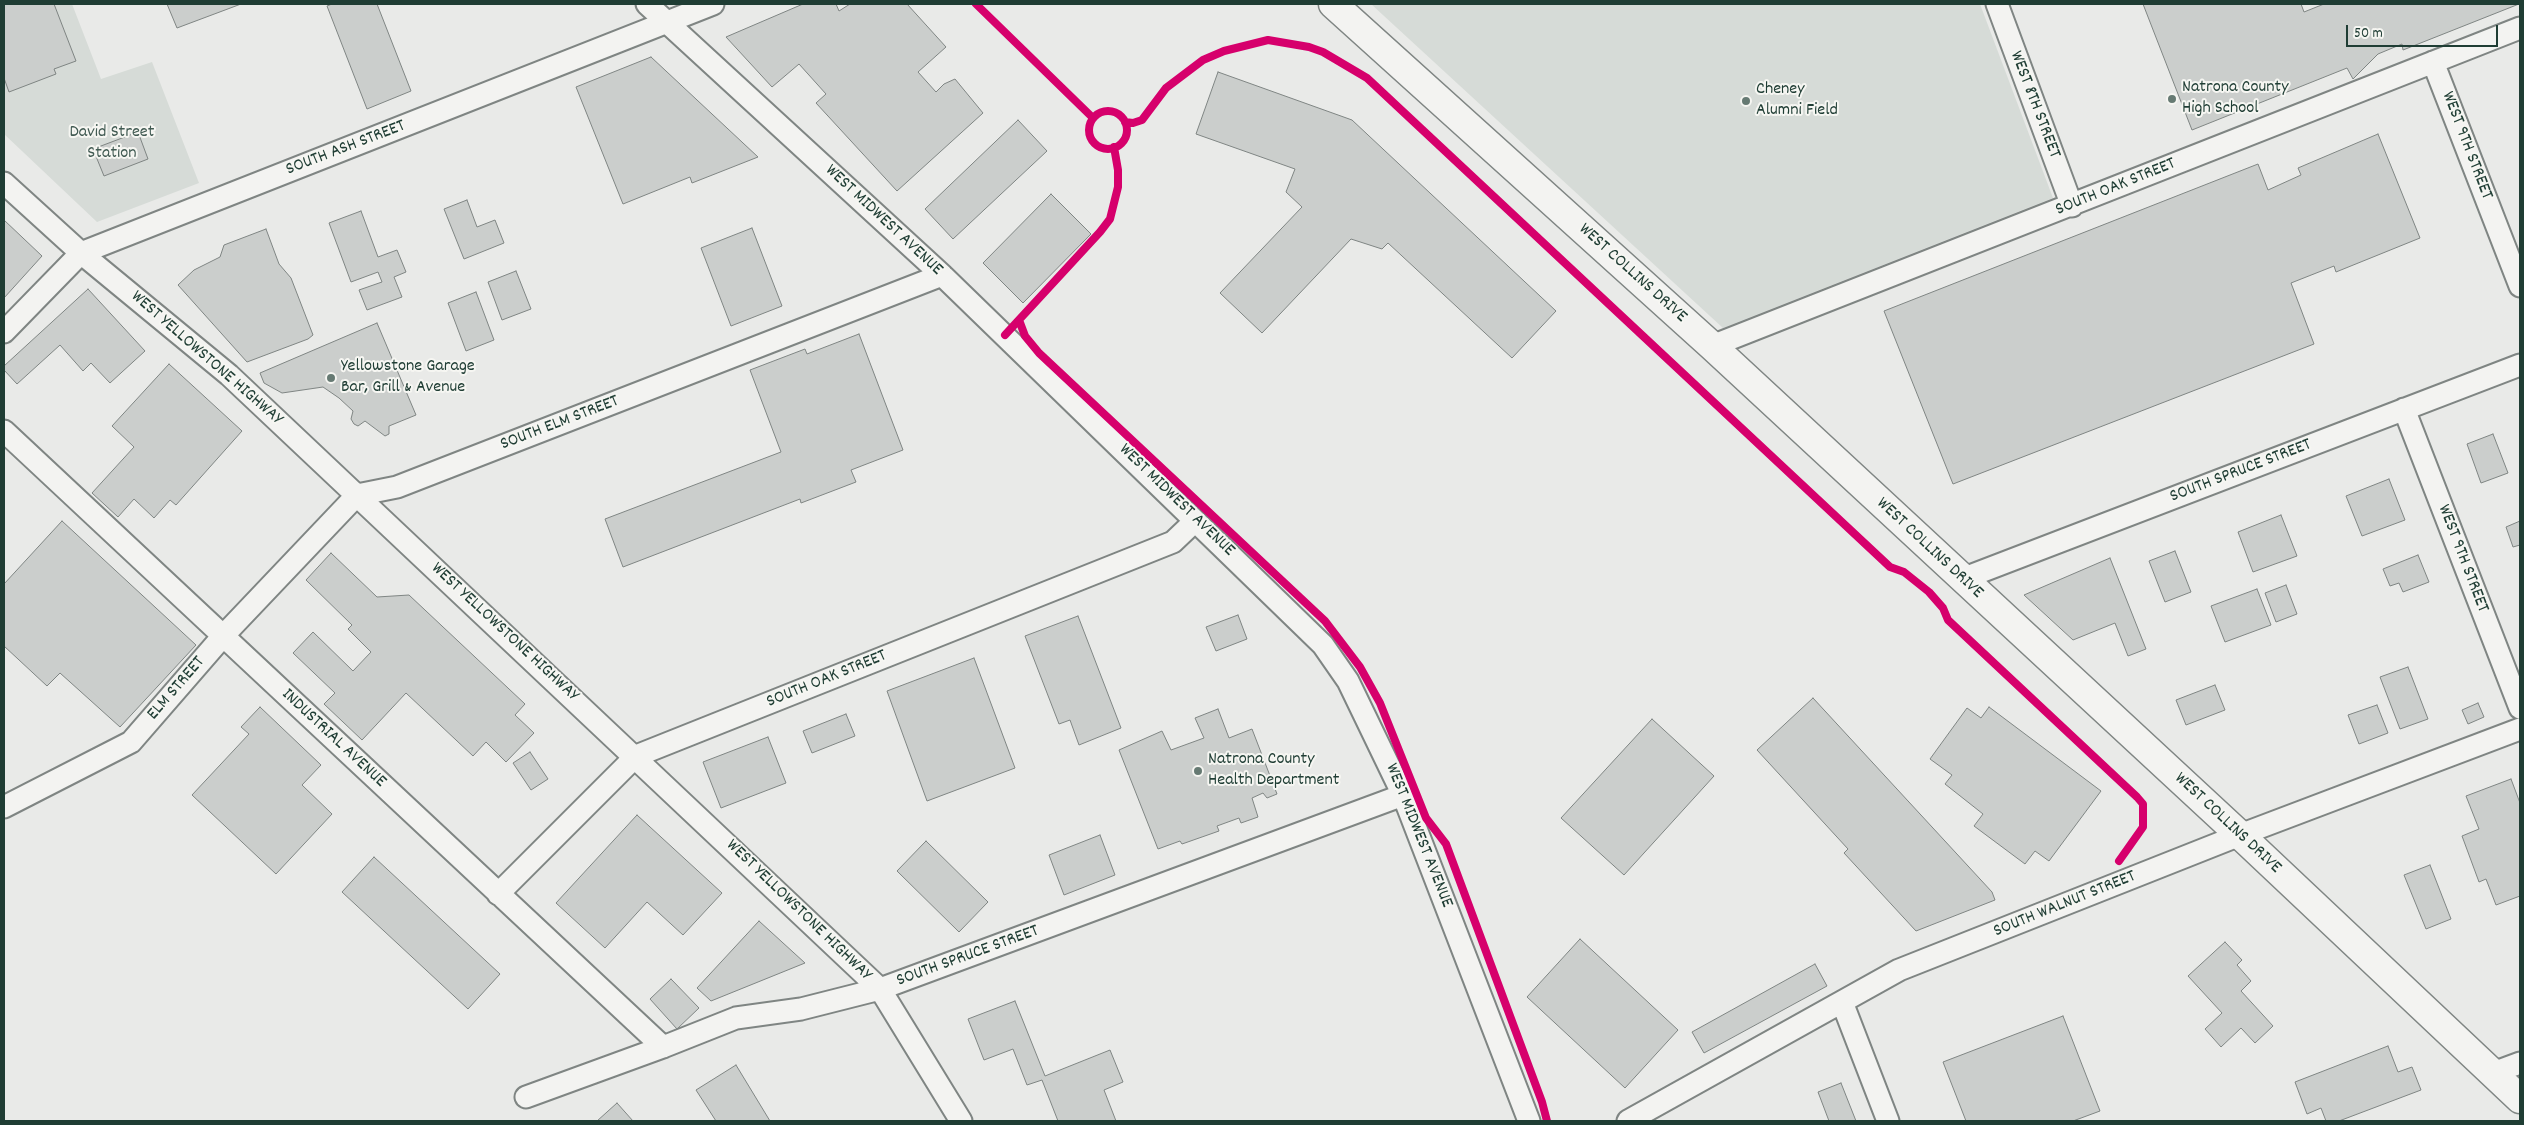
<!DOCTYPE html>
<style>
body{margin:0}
#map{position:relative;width:2524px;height:1125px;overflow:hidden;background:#e9eae8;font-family:Dekko,sans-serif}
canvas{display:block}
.frame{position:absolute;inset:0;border:5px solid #1f3d34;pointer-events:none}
.scale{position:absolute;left:2346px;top:25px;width:152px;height:22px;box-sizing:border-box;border:2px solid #1f3d34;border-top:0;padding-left:6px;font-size:15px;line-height:18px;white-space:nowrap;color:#1f3d34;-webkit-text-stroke:4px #f6f6f2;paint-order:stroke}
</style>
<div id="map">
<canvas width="2524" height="1125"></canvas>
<div class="frame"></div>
<div class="scale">50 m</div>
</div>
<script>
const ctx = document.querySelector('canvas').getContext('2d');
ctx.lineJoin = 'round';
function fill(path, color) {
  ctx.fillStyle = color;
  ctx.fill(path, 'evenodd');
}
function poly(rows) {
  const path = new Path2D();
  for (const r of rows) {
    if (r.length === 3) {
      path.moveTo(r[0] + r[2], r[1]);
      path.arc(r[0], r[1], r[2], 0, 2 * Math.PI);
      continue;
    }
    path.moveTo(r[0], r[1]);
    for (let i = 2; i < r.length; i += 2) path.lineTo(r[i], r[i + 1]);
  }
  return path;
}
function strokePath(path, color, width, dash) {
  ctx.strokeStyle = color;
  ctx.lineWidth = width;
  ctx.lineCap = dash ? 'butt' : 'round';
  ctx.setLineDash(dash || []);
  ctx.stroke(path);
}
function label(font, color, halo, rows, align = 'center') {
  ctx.font = font + ' Dekko,sans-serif';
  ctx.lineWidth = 4;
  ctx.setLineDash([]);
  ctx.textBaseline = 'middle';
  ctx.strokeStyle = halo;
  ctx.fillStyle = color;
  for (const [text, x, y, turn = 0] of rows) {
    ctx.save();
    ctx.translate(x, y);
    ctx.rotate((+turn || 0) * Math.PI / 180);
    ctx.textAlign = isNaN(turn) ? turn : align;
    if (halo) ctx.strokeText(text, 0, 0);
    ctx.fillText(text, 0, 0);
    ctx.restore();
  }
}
fill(poly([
 [4,4,72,4,101,79,152,62,199,183,97,222,4,134],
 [1371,4,1980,4,2053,198,1723,328]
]), '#d6dbd7');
const building = poly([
 [4,4,54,4,76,61,54,69,56,74,9,92,4,78,4,4],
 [167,4,241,4,177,28,167,4],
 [332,4,377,4,411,91,367,109,327,6,332,4],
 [803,4,836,4,839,11,850,4,907,4,946,47,918,72,936,92,944,84,955,79,983,113,897,191,816,103,826,94,799,64,772,87,726,37,803,4],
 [2143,4,2301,4,2304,12,2324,4,2519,4,2403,50,2402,44,2378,54,2353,79,2347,68,2192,130,2143,4],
 [651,57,758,157,692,183,690,177,623,204,576,87,651,57],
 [1218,72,1352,120,1556,311,1512,358,1388,243,1382,249,1351,239,1262,333,1220,293,1302,207,1286,192,1295,169,1196,134,1218,72],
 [1018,120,1047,151,953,239,925,209,1018,120],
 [138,132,148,159,104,176,93,149,138,132],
 [2378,134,2420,238,2336,272,2334,266,2291,283,2314,344,1953,484,1884,311,2258,164,2268,190,2301,175,2298,168,2378,134],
 [1051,194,1091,234,1023,303,983,263,1051,194],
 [467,200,477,227,495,220,504,243,464,259,444,209,467,200],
 [361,211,378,257,397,250,406,272,394,277,402,297,367,310,359,290,382,282,378,272,351,282,329,223,361,211],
 [4,220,42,256,4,298,4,220],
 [752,228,782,306,731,326,701,248,752,228],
 [266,229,279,264,291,278,313,335,308,339,247,362,178,285,194,270,220,257,224,245,266,229],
 [516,271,531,309,502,320,488,282,516,271],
 [88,289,145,351,110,383,91,363,83,371,60,345,17,384,4,370,4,366,88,289],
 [476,292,494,340,466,351,448,303,476,292],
 [377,323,416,415,389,426,389,434,385,436,365,421,358,426,354,424,351,419,353,411,339,398,323,387,282,393,264,383,260,373,377,323],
 [859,334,903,450,851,470,856,482,801,503,800,499,623,567,605,519,781,452,750,370,805,349,807,354,859,334],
 [169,364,242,431,176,505,170,500,154,518,134,499,118,517,92,493,134,447,112,426,169,364],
 [2493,434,2508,473,2481,483,2467,444,2493,434],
 [2389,479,2405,520,2362,536,2346,496,2389,479],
 [2281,515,2297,556,2253,572,2238,532,2281,515],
 [62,521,196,645,120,727,60,673,47,686,4,646,4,584,62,521],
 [2520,521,2520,545,2513,547,2506,527,2520,521],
 [2175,551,2191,592,2165,602,2149,561,2175,551],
 [331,553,377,597,409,595,525,704,515,715,534,733,506,762,486,742,473,756,406,693,362,740,324,704,335,693,293,653,313,632,353,671,371,652,348,629,352,625,306,580,331,553],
 [2418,555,2429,582,2403,592,2399,583,2390,586,2383,569,2418,555],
 [2110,558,2146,649,2128,656,2115,623,2073,640,2024,595,2110,558],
 [2286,585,2297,614,2276,622,2265,593,2286,585],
 [2257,589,2271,625,2225,642,2211,606,2257,589],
 [1238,615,1247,639,1216,651,1206,627,1238,615],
 [1078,616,1121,728,1079,745,1070,720,1059,724,1025,636,1078,616],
 [974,658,1015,768,927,801,887,691,974,658],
 [2408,667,2428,719,2400,729,2380,677,2408,667],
 [2215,685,2225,710,2186,725,2176,700,2215,685],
 [1813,698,1992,892,1995,900,1916,931,1844,853,1848,849,1757,750,1813,698],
 [2478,703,2484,717,2468,724,2462,710,2478,703],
 [2377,705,2388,733,2359,744,2348,715,2377,705],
 [260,707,321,765,302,785,332,814,276,874,192,795,249,734,241,727,260,707],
 [1989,707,2101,791,2049,861,2035,851,2025,864,1974,826,1983,814,1945,784,1952,775,1930,759,1967,708,1981,718,1989,707],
 [1218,709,1229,738,1252,729,1277,794,1267,798,1263,793,1252,798,1258,817,1241,823,1239,818,1217,826,1219,831,1182,844,1180,841,1158,849,1119,750,1162,731,1171,750,1204,738,1195,718,1218,709],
 [846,714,855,736,812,753,803,731,846,714],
 [1652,719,1714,776,1624,875,1561,818,1652,719],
 [768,737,786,783,721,808,703,762,768,737],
 [530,752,548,779,531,790,513,763,530,752],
 [2511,779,2520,803,2520,896,2496,905,2486,879,2479,882,2462,836,2479,829,2466,796,2511,779],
 [637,815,722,893,683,935,647,902,605,948,556,903,637,815],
 [1100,835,1115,875,1064,895,1049,855,1100,835],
 [926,841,988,902,959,932,897,871,926,841],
 [374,857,500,974,468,1009,342,892,374,857],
 [2430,865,2451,919,2426,929,2404,875,2430,865],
 [759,921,805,963,711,1001,697,988,759,921],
 [1580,939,1678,1030,1625,1088,1527,997,1580,939],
 [2225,942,2242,960,2237,965,2251,981,2241,991,2273,1026,2255,1043,2241,1028,2221,1047,2205,1029,2222,1013,2188,976,2225,942],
 [1815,964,1827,986,1704,1053,1692,1032,1815,964],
 [671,979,699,1008,677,1029,650,999,671,979],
 [1015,1001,1045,1076,1110,1050,1123,1082,1104,1090,1116,1121,1058,1121,1042,1080,1027,1085,1013,1049,984,1060,968,1019,1015,1001],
 [2063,1016,2100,1111,2073,1121,1966,1121,1943,1062,2063,1016],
 [2388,1046,2398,1072,2412,1067,2421,1090,2339,1121,2326,1121,2321,1108,2307,1114,2295,1082,2388,1046],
 [736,1065,770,1121,716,1121,696,1090,736,1065],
 [1841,1083,1856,1121,1829,1121,1818,1092,1841,1083],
 [617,1103,633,1121,597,1121,617,1103]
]);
fill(building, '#cbcecc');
strokePath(building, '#7f8583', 1);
const minor = poly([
 [647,4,942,275,1323,645,1348,681,1403,795,1529,1121],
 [1997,4,2072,206],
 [2433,62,2520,286],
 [4,183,81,253,229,375,880,989,961,1121],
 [4,332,81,253,713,4],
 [1712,346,2520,28],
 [2404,409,2520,708],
 [4,431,663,1047],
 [1962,579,2520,365],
 [4,807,131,742,223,636,357,495,397,487,942,275],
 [498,894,636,756,1173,542,1194,522],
 [1842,1002,1888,1121],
 [2493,1073,2520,1063],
 [526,1097,663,1047,736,1018,801,1009,880,989,1403,795],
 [1628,1121,1899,970,2240,835,2520,729]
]);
const secondary = poly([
 [1333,4,1712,346,2240,835,2520,1099]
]);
strokePath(minor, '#7f8583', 25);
strokePath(secondary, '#7f8583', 31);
strokePath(minor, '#f3f3f1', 21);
strokePath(secondary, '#f3f3f1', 28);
strokePath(poly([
 [976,4,1093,118],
 [1108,130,19],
 [1125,122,1133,123,1142,120,1166,88,1203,60,1224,51,1268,40,1309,47,1323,52,1367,78,1890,567,1904,572,1929,592,1943,608,1948,620,2137,797,2143,804,2143,827,2119,861],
 [1019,320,1025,336,1039,353,1325,621,1360,667,1380,703,1426,818,1446,844,1542,1102,1547,1121],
 [1005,335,1100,232,1110,219,1118,187,1118,170,1114,147]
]), '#d6006c', 8);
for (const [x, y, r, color] of [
 [2172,99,5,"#667a73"],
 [1746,101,5,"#667a73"],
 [331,378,5,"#667a73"],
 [1198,771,5,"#667a73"]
]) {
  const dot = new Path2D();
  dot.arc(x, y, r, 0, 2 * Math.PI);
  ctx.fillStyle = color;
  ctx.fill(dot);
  strokePath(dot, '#f6f6f2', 2);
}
label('18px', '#1f3d34', '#f6f6f2', [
 ["Natrona County",2182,89],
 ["High School",2182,110],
 ["Cheney",1756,91],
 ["Alumni Field",1756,112],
 ["Yellowstone Garage",341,368],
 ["Bar, Grill & Avenue",341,389],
 ["Natrona County",1208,761],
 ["Health Department",1208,782]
], 'left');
label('18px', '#1f3d34', '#f6f6f2', [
 ["WEST 8TH STREET",2034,105,69],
 ["WEST 9TH STREET",2466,146,69],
 ["SOUTH ASH STREET",346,149,-21],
 ["SOUTH OAK STREET",2116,188,-22],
 ["WEST MIDWEST AVENUE",883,221,43],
 ["WEST COLLINS DRIVE",1632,274,42],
 ["WEST YELLOWSTONE HIGHWAY",206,359,41],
 ["SOUTH ELM STREET",560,424,-21],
 ["SOUTH SPRUCE STREET",2241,472,-21],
 ["WEST MIDWEST AVENUE",1176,501,44],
 ["WEST COLLINS DRIVE",1929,549,43],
 ["WEST 9TH STREET",2462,559,69],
 ["WEST YELLOWSTONE HIGHWAY",504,633,43],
 ["SOUTH OAK STREET",827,680,-22],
 ["ELM STREET",177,689,-49],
 ["INDUSTRIAL AVENUE",333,739,43],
 ["WEST COLLINS DRIVE",2227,824,43],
 ["WEST MIDWEST AVENUE",1418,836,68],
 ["SOUTH WALNUT STREET",2065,905,-22],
 ["WEST YELLOWSTONE HIGHWAY",798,911,44],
 ["SOUTH SPRUCE STREET",968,957,-20]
]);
label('18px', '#415a52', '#f6f6f2', [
 ["David Street",112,134],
 ["Station",112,155]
]);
</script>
